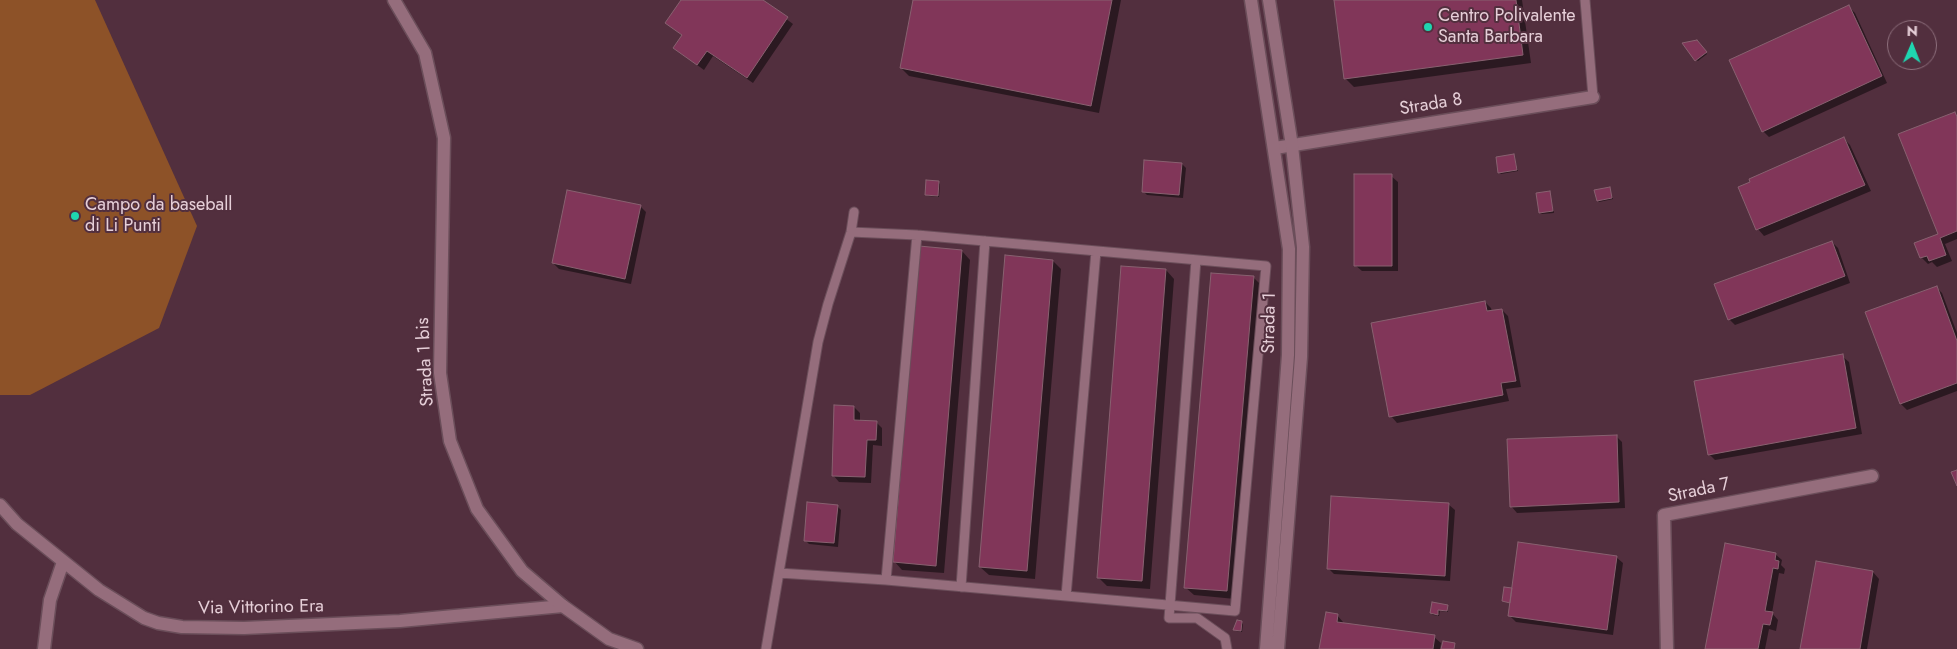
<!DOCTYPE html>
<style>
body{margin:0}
#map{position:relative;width:1957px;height:649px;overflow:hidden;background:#522f3e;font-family:Jost,sans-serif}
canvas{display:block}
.north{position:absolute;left:1887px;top:20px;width:50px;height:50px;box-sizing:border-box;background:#522f3e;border:1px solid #8d6f7c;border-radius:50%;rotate:1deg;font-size:14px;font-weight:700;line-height:20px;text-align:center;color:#e6cfd8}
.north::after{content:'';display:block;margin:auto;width:18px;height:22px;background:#1fd5b0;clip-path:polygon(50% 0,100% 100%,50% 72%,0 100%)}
</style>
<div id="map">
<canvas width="1957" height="649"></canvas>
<div class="north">N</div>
</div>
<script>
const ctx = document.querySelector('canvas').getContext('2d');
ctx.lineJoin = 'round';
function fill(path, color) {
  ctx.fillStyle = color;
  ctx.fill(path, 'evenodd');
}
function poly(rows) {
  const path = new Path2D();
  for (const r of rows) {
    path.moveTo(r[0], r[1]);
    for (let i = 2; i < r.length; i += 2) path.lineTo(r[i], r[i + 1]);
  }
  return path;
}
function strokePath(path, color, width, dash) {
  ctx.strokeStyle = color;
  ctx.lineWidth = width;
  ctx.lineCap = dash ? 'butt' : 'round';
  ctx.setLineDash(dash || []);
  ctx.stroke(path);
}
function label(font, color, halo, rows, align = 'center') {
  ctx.font = font + ' Jost,sans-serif';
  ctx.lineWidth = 4;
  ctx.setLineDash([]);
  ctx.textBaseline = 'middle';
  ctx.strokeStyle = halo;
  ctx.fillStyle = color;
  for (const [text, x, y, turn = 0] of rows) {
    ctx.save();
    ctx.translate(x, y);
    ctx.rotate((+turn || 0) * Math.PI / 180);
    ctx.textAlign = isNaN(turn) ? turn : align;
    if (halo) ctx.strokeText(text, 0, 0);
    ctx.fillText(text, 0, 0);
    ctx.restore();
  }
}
fill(poly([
 [0,0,95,0,197,226,159,328,30,395,0,395]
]), '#8d5228');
fill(poly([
 [682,0,761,0,793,24,753,83,713,56,704,70,674,48,683,36,667,23],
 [914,0,1121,0,1099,113,909,76,901,68],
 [1335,0,1522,0,1531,63,1354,87,1345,78],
 [1849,7,1855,13,1887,83,1769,137,1763,131],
 [1696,41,1707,54,1698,61,1696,60],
 [1954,113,1957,116,1957,239,1945,244,1952,261,1937,267,1932,262,1928,264,1921,257,1940,235],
 [1844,139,1850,145,1871,191,1764,236,1758,229],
 [1514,156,1518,171,1501,174,1499,172],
 [1182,164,1186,168,1183,198,1147,195,1143,191],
 [1391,176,1398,182,1398,271,1362,271,1355,265],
 [939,183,940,184,939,197,928,196,926,194],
 [1609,188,1613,199,1599,202,1598,201],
 [1549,192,1554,213,1542,214,1540,213],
 [640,206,646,212,631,284,559,269,553,263],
 [1832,242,1838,248,1850,283,1735,325,1729,319],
 [962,251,970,260,944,573,902,570,894,561],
 [1053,261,1061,269,1035,579,989,575,980,567],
 [1166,270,1174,279,1150,589,1107,586,1098,577],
 [1212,274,1254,278,1262,286,1235,599,1194,595,1185,587],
 [1936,287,1942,293,1957,333,1957,391,1907,410,1901,404],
 [1485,302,1491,308,1492,312,1502,310,1508,316,1521,387,1506,389,1509,401,1397,423,1391,416],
 [1842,356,1849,362,1862,434,1715,460,1709,454],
 [854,407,860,413,860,421,876,422,882,428,882,446,873,445,871,483,839,482,833,475],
 [1616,436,1622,442,1625,508,1517,513,1511,506],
 [1448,504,1455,510,1450,581,1334,574,1328,568],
 [837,506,841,510,838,547,809,544,805,540],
 [1775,554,1782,560,1781,565,1785,569,1784,574,1779,573,1772,613,1778,620,1776,631,1769,629,1765,649,1707,649],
 [1616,557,1623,563,1613,635,1516,622,1510,616,1511,604,1503,601,1513,589],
 [1817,562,1873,572,1879,579,1867,649,1802,649],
 [1433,604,1447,606,1448,612,1440,611,1439,616,1433,615,1431,613],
 [1337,615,1343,622,1343,624,1434,637,1441,643,1440,649,1321,649],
 [1241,622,1243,624,1242,632,1236,631,1234,630]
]), '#0007');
const building = poly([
 [681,0,763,0,788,17,747,78,707,51,697,65,673,48,682,35,665,23,681,0],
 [913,0,1112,0,1091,106,900,68,913,0],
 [1334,0,1516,0,1523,55,1344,79,1334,0],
 [1849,5,1882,76,1762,132,1729,60,1849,5],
 [1697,40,1707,52,1695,61,1682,43,1697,40],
 [1955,112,1957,117,1957,231,1940,238,1946,255,1929,261,1927,256,1920,258,1914,243,1938,234,1898,134,1955,112],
 [1844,137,1865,185,1756,230,1738,187,1750,182,1749,179,1844,137],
 [1514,154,1517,170,1498,173,1496,157,1514,154],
 [1144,160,1182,163,1179,195,1142,192,1144,160],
 [1354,174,1392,174,1392,266,1354,266,1354,174],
 [926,180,939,181,938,196,925,195,926,180],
 [1610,187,1612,198,1597,201,1594,190,1610,187],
 [567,190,641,205,625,279,552,263,567,190],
 [1550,191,1553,211,1539,213,1536,193,1550,191],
 [1832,241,1845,276,1728,320,1714,284,1832,241],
 [919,246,962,250,936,566,893,562,919,246],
 [1005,255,1053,260,1027,571,979,567,1005,255],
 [1121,266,1166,269,1142,581,1097,578,1121,266],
 [1211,273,1254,276,1227,591,1184,588,1211,273],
 [1937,286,1957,341,1957,383,1900,404,1865,312,1937,286],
 [1485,301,1487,311,1502,309,1516,381,1501,383,1503,395,1389,417,1371,323,1485,301],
 [1843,354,1856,428,1708,455,1694,381,1843,354],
 [834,405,854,406,854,420,877,421,876,440,867,440,865,477,832,476,834,405],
 [1617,435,1619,502,1510,507,1507,439,1617,435],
 [1957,470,1957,486,1951,472,1957,470],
 [1331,496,1449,503,1445,576,1327,569,1331,496],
 [807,502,838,505,834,543,804,541,807,502],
 [1518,542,1617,556,1607,630,1508,616,1518,542],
 [1725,543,1776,553,1775,560,1779,561,1778,569,1773,568,1765,611,1773,612,1770,625,1763,624,1758,649,1705,649,1725,543],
 [1816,561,1873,571,1860,649,1800,649,1816,561],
 [1504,587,1512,588,1510,603,1502,601,1504,587],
 [1432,602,1448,605,1447,611,1438,610,1438,615,1430,613,1432,602],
 [1326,612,1338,614,1337,622,1435,635,1433,649,1319,649,1326,612],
 [1237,620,1242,621,1241,631,1233,630,1237,620],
 [1443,641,1455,643,1454,649,1441,649,1443,641]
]);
fill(building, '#813659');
strokePath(building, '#886170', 1);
const lane = poly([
 [1585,0,1593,97],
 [851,232,917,235,1266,266,1235,611,886,580,917,235],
 [1196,260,1169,618,1197,618,1225,638,1227,649],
 [779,573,886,580],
 [961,587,985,241],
 [1066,596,1096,251],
 [766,649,818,342,828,304,851,232,854,212]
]);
const street = poly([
 [1275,148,1593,97],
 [0,505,17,524,99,590,144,618,158,623,182,627,244,628,400,621,563,606],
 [44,649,50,600,63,562],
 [1667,649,1664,515,1872,476]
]);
const secondary = poly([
 [394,0,425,53,444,138,440,373,450,441,477,509,522,571,563,606,609,639,637,649],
 [1251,0,1289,249,1288,355,1266,649],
 [1269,0,1292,146,1303,247,1301,357,1278,649]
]);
strokePath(lane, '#6b4e5a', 11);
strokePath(street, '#6b4e5a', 15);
strokePath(secondary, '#6b4e5a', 15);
strokePath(lane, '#956d7c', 9);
strokePath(street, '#956d7c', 12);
strokePath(secondary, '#956d7c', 12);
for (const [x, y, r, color] of [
 [1428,27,5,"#1fd5b0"],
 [75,216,5,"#1fd5b0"]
]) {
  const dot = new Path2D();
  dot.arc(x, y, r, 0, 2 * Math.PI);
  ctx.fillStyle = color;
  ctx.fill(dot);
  strokePath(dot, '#522f3e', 2);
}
label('18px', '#e6cfd8', '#522f3e', [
 ["Centro Polivalente",1438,17],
 ["Santa Barbara",1438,38],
 ["Campo da baseball",85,206],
 ["di Li Punti",85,227]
], 'left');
label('18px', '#e6cfd8', '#522f3e', [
 ["Strada 8",1431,105,-9],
 ["Strada 1",1270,323,-89],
 ["Strada 1 bis",426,362,-93],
 ["Strada 7",1699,491,-12],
 ["Via Vittorino Era",261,608,-1]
]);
</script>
